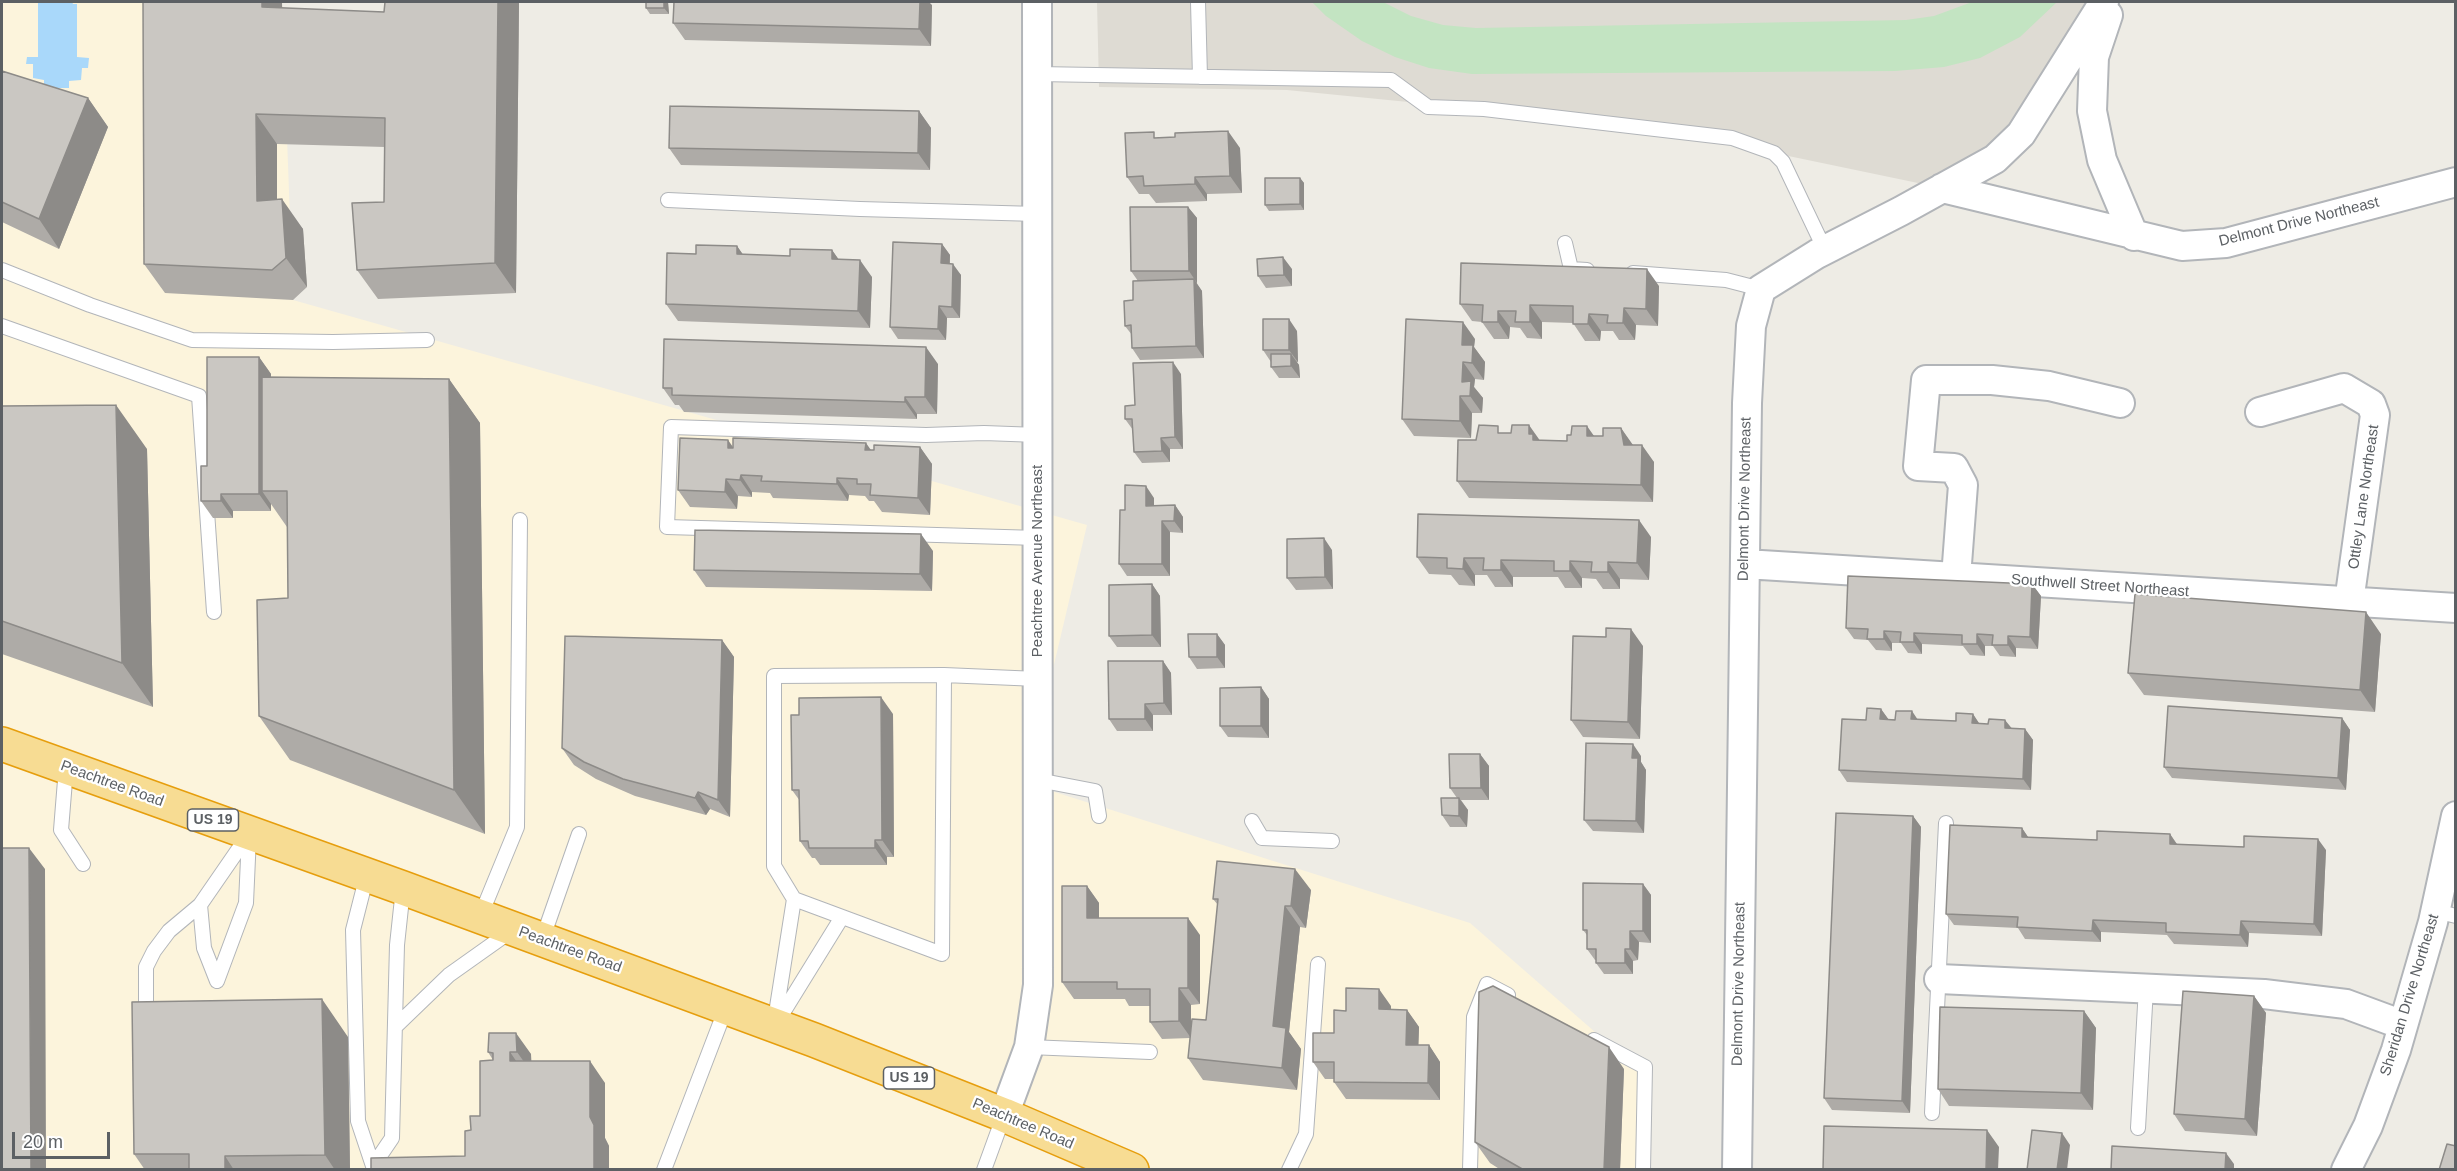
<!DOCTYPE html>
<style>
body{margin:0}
#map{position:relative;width:2457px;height:1171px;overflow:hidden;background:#eeece5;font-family:Helvetica,sans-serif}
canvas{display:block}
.frame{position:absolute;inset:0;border:3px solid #5c6064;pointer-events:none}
.scale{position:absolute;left:12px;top:1132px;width:98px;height:27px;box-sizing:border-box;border:3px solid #5c6064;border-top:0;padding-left:8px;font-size:18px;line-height:21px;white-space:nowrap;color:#5c6064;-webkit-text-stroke:4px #fff;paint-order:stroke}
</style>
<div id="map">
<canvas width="2457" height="1171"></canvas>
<div class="frame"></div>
<div class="scale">20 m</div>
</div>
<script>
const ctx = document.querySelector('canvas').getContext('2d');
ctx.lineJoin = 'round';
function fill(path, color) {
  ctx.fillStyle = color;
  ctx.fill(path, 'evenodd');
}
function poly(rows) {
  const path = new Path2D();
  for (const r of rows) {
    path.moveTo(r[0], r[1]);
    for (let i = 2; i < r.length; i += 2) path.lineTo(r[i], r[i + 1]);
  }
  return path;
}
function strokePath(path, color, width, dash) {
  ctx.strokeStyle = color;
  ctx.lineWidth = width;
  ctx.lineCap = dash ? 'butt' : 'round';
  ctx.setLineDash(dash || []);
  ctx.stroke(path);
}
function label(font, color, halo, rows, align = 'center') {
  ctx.font = font + ' Helvetica,sans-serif';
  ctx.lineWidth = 4.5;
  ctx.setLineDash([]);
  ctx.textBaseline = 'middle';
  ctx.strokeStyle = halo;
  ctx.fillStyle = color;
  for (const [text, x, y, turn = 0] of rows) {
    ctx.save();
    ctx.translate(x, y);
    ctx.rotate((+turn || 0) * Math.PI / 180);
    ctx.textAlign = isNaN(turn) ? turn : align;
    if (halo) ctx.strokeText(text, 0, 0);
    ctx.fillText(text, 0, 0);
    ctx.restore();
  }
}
fill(poly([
 [2,2,282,2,293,300,1087,525,1026,783,1470,923,1642,1073,1636,1169,2,1170]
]), '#fcf4dc');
fill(poly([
 [1097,2,2104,2,2021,134,1942,188,1774,153,1742,135,1287,90,1099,87]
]), '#dedbd3');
fill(poly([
 [1312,2,1383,2,1411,16,1443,25,1476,28,1906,20,1934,16,1972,2,2057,2,2020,37,1980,58,1944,67,1895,71,1472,74,1429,68,1395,57,1362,41,1326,16]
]), '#c3e4c2');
fill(poly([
 [38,2,72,2,73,4,77,4,77,57,89,58,88,68,82,68,81,80,69,81,69,88,44,88,44,80,33,78,33,64,26,64,27,57,38,57]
]), '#a9d8fa');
const lane = poly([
 [1198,2,1200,77],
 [1037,74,1391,80,1428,107,1484,109,1732,138,1774,153,1783,162,1825,250],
 [668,200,860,209,1037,214],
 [1565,243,1571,269,1587,270],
 [2,270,90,305,192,340,333,342,427,340],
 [1633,273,1726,280,1761,289],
 [2,326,199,396,214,612],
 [1038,435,984,433,926,435,671,427,667,527,1038,538],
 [66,768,61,830,83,864],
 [1038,780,1095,791,1099,816],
 [1252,821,1262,838,1332,841],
 [367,875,353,930,358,1121,373,1166],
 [794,899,942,954,944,675],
 [200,905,204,948,217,981],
 [2435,911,2456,916],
 [480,917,517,827,520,520],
 [542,940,579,834],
 [217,981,246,903,249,836],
 [779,1019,842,917],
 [146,1020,146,967,154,951,169,931,200,905,249,834],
 [774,1026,794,899,774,866,774,676,944,675,1038,679],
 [395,1027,449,975,511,931],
 [1594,1040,1645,1067,1643,1170],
 [1029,1047,1150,1052],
 [1932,1113,1946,823],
 [2138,1128,2146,988],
 [373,1166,392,1138,397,945,403,889],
 [664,1170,726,1008],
 [984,1170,1004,1115],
 [1289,1170,1306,1134,1318,964],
 [1470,1170,1474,1017,1487,984,1508,995]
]);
const street = poly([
 [2108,15,2094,57,2092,111,2102,160,2134,236],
 [1942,188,2182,246,2226,243,2456,182],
 [2260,412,2344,388,2371,404,2375,415,2349,602],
 [1745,564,2456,608],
 [1956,577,1963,485,1954,468,1918,466,1926,380,1992,380,2049,386,2120,403],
 [1939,979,2264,994,2346,1004,2403,1025],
 [1004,1115,1029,1047,1038,985,1037,2],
 [1737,1170,1747,403,1751,326,1761,289,1817,254,1901,211,1995,159,2021,134,2104,2],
 [2346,1170,2368,1126,2396,1050,2433,922,2456,816]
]);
const highway = poly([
 [2,744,403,888,814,1040,1004,1115,1132,1170]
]);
strokePath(lane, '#b2b5b9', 16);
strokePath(street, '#b2b5b9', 32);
strokePath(highway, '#e69e0d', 36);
strokePath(lane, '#fff', 14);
strokePath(street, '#fff', 28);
strokePath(highway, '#f7dc93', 33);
fill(poly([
 [385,2,519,2,516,293,378,299,357,270,384,202,385,147,277,144,277,199,303,229,307,287,293,300,165,293,144,264,282,8,384,12],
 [646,2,668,2,669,14,650,14,646,8],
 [932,5,931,46,685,40,673,23],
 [2,71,88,98,108,127,59,249,2,222],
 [919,111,931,128,930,170,681,165,669,148],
 [1158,137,1240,148,1242,193,1207,194,1207,201,1156,203,1149,194,1139,194,1127,177],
 [1300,178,1304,183,1304,210,1269,211,1265,205],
 [1188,207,1197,218,1197,283,1196,283,1202,291,1204,358,1140,360,1132,348,1132,335,1125,326,1138,281,1131,271],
 [942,244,950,255,950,264,961,275,960,318,947,318,946,340,898,339,890,327],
 [737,246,743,255,790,256,832,250,839,260,872,277,870,328,678,321,666,304,696,254],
 [1292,269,1292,286,1266,288,1258,276],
 [1659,286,1658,326,1636,325,1635,340,1619,340,1613,331,1601,331,1600,341,1585,341,1573,323,1542,322,1542,339,1527,338,1520,328,1510,327,1509,339,1494,339,1482,322,1472,321,1460,304],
 [1297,331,1298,362,1297,362,1299,365,1300,378,1279,378,1271,367,1271,362,1263,350],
 [1475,339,1474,347,1485,362,1484,380,1475,379,1474,387,1483,398,1482,413,1472,413,1471,438,1414,436,1402,419],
 [259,357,271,374,271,377,449,379,480,423,485,834,290,760,259,716,288,598,287,527,271,504,271,511,233,511,233,518,213,518,201,501,207,466],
 [938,364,937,414,917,414,917,419,684,412,679,405,675,405,663,388],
 [1181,374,1183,449,1170,449,1170,462,1142,463,1134,452,1133,430,1125,419,1135,405],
 [2,406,147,449,153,707,2,654],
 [1621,428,1632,445,1654,462,1653,502,1469,498,1457,481,1503,433,1539,440,1567,441,1594,436,1603,436],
 [733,447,871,450,920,447,932,464,930,515,882,512,874,501,869,501,865,496,849,495,848,501,773,498,770,493,752,492,752,497,738,496,737,509,690,507,678,490],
 [1154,498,1154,505,1175,505,1183,517,1183,533,1170,532,1170,576,1127,576,1119,564,1125,510],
 [1651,537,1649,580,1620,579,1620,589,1603,589,1596,579,1582,578,1582,588,1565,588,1558,577,1513,577,1513,587,1495,587,1487,575,1475,575,1475,586,1459,585,1451,575,1429,574,1417,557],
 [1332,550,1333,589,1296,590,1287,578],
 [933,551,932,591,706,587,694,570],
 [1152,584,1160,596,1161,647,1117,647,1109,636],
 [2032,584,2041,596,2038,649,2016,648,2016,657,2000,656,1993,646,1985,646,1985,656,1970,655,1963,646,1922,644,1922,654,1908,653,1901,643,1892,643,1892,651,1876,650,1868,640,1854,639,1846,628],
 [1217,634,1225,645,1225,668,1197,669,1189,657],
 [2381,634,2375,712,2144,695,2128,673],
 [1606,637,1643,646,1640,739,1583,737,1571,720],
 [722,640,734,657,730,817,710,809,706,815,635,796,596,779,574,765,562,748],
 [1163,661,1171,673,1172,715,1153,715,1153,731,1117,731,1109,719],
 [1261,687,1269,699,1269,738,1228,737,1220,726],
 [1881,709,1888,719,1956,721,1973,714,1979,724,2011,728,2025,729,2033,740,2031,790,1847,782,1839,770,1866,720],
 [893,714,894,857,887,857,887,865,820,865,815,858,812,858,800,841,800,801,792,790],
 [2342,718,2350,730,2346,790,2172,778,2164,767],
 [1480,754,1489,766,1489,800,1461,800,1468,810,1467,827,1450,827,1442,815,1457,798,1450,788],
 [1641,756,1641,762,1646,770,1644,833,1593,831,1584,820],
 [1913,816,1921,827,1910,1113,1832,1110,1824,1098],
 [2022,828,2028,837,2097,840,2170,834,2177,844,2326,850,2322,936,2249,933,2248,947,2174,944,2167,935,2101,932,2101,942,2025,939,2018,928,1954,925,1946,914],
 [1643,884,1651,895,1651,943,1639,942,1638,960,1633,961,1633,974,1604,974,1596,963,1596,960,1595,960,1587,949,1587,935,1583,930],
 [1087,886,1099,903,1099,918,1200,935,1200,1004,1191,1005,1191,1030,1206,1020,1218,905,1213,899,1311,890,1306,928,1300,927,1289,1032,1301,1049,1297,1090,1203,1080,1188,1058,1190,1038,1162,1039,1150,1022,1150,1006,1129,1006,1125,999,1074,999,1062,982],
 [2254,996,2266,1013,2257,1136,2185,1131,2174,1114],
 [1391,1006,1391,1009,1407,1010,1419,1027,1418,1045,1429,1045,1440,1062,1440,1100,1346,1099,1334,1082,1334,1079,1325,1079,1313,1062,1334,1033],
 [2084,1011,2096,1028,2093,1110,1949,1106,1938,1089],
 [489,1033,531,1054,531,1061,605,1083,605,1138,609,1146,609,1170,371,1170,465,1156,471,1130,480,1116,493,1060,488,1052],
 [348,1037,350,1170,145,1170,134,1154],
 [1624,1069,1620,1170,1501,1170,1490,1163,1475,1142]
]), '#aeaba7');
fill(poly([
 [262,2,282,2,283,37,262,7],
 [498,2,519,2,516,293,495,263],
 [664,2,668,2,669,14,664,8],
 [920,2,929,2,932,5,931,46,919,29],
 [88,98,108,127,59,249,39,219],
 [919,111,931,128,930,170,918,153],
 [256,114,277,144,277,230,257,201],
 [1228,131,1240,148,1242,193,1230,176],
 [1195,177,1207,194,1207,201,1195,184],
 [1300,178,1304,183,1304,210,1300,204],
 [282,199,303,229,307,287,286,258],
 [1188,207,1197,218,1197,283,1189,271],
 [942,244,950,255,949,275,941,263],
 [737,246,749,263,737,254],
 [832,250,844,267,832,259],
 [1283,257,1292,269,1292,286,1284,275],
 [860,260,872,277,870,328,858,311],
 [953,264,961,275,960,318,952,307],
 [1647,269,1659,286,1658,326,1646,309],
 [1194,279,1202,291,1204,358,1196,346],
 [1530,305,1542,322,1542,339,1530,322],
 [939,306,947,318,946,340,938,329],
 [1624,308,1636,325,1635,340,1623,323],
 [1498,311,1510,327,1509,339,1498,322],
 [1589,314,1601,331,1600,341,1588,324],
 [1289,319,1297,331,1298,362,1289,350],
 [1463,322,1475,339,1474,347,1485,362,1484,380,1472,363,1462,345],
 [926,347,938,364,937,414,925,397],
 [1291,354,1299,365,1300,378,1291,366],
 [259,357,271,374,271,491,262,491,271,504,271,511,259,494],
 [1173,362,1181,374,1183,449,1175,437],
 [1463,362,1475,379,1474,387,1483,398,1482,413,1470,396,1462,382],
 [449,379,480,423,485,834,454,790],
 [1460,396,1472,413,1471,438,1460,421],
 [905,397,917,414,917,419,905,402],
 [116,405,147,449,153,707,122,663],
 [1529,425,1541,442,1545,457,1529,434],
 [1587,426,1599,443,1587,436],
 [1621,428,1633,445,1624,445],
 [1161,438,1170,449,1170,462,1162,451],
 [728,440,740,457,728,448],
 [866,443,878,460,865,450],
 [1642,445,1654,462,1653,502,1641,485],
 [920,447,932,464,930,515,918,498],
 [741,475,752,492,752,497,740,480],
 [837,478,849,495,848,501,837,484],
 [726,479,738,496,737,509,725,492],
 [1146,486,1154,498,1154,517,1146,506],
 [221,494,233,511,233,518,221,501],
 [1175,505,1183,517,1183,533,1174,521],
 [1639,520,1651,537,1649,580,1637,563],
 [1162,521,1170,532,1170,576,1162,564],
 [921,534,933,551,932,591,920,574],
 [1324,538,1332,550,1333,589,1325,577],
 [1464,558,1475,575,1475,586,1463,569],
 [1501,560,1513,577,1513,587,1501,570],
 [1570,561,1582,578,1582,588,1570,571],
 [1608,562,1620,579,1620,589,1608,572],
 [1152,584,1160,596,1161,647,1152,635],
 [2032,584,2041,596,2038,649,2030,637],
 [2366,612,2381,634,2375,712,2360,690],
 [1631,629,1643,646,1640,739,1628,722],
 [1884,631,1892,643,1892,651,1884,639],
 [1914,633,1922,644,1922,654,1914,642],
 [1217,634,1225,645,1225,668,1217,657],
 [1977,634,1985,646,1985,656,1977,644],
 [2008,636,2016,648,2016,657,2008,645],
 [722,640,734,657,730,817,718,800],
 [1163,661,1171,673,1172,715,1164,703],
 [1261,687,1269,699,1269,738,1261,726],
 [881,697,893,714,894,857,882,840],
 [1145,704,1153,715,1153,731,1145,719],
 [1881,709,1889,720,1880,719],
 [1912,711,1920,723,1911,719],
 [1973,714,1981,726,1972,723],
 [2342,718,2350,730,2346,790,2338,778],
 [2005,720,2014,731,2005,728],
 [2025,729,2033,740,2031,790,2023,779],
 [1633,744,1641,756,1641,762,1646,770,1644,833,1636,821,1632,758],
 [1480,754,1489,766,1489,800,1481,788],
 [698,792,710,809,706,815,695,798],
 [1459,798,1468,810,1467,827,1459,816],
 [1913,816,1921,827,1910,1113,1902,1101],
 [2022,828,2030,840,2022,837],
 [2170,834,2178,846,2170,844],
 [2318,839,2326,850,2322,936,2314,924],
 [875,840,887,857,887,865,875,848],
 [29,848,45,869,46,1170,31,1170],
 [1295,869,1311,890,1306,928,1291,906],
 [1643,884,1651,895,1651,943,1643,931],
 [1087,886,1099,903,1099,935,1087,918],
 [1285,906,1300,927,1289,1032,1301,1049,1297,1090,1282,1068,1273,1026],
 [1188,918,1200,935,1200,1004,1188,988],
 [2093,920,2101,932,2101,942,2092,931],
 [2241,921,2249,933,2248,947,2240,935],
 [1630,931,1639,942,1638,960,1630,949],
 [1625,949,1633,961,1633,974,1625,963],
 [1179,988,1191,1005,1191,1038,1179,1021],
 [1379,989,1391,1006,1391,1026,1379,1009],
 [2254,996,2266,1013,2257,1136,2245,1119],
 [322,999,348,1037,350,1170,335,1170,325,1155],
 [1407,1010,1419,1027,1418,1062,1406,1045],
 [2084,1011,2096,1028,2093,1110,2081,1093],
 [516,1033,531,1054,532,1073,517,1052],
 [1429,1045,1440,1062,1440,1100,1428,1083],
 [1609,1047,1624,1069,1620,1170,1604,1170],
 [510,1052,525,1074,510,1061],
 [590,1061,605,1083,605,1138,609,1146,609,1170,594,1170,590,1117],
 [1987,1130,1999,1147,1998,1170,1986,1170],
 [2062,1133,2070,1145,2067,1170,2057,1170],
 [2226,1153,2234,1164,2234,1170,2225,1170],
 [225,1156,234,1170,225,1170]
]), '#8d8b88');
const building = poly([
 [143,2,262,2,262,7,384,12,385,2,498,2,495,263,357,270,352,203,384,202,385,118,256,114,257,201,282,199,286,258,272,270,144,264,143,2],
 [646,2,664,2,664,8,646,8,646,2],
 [674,2,920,2,919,29,673,23,674,2],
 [2,71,88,98,39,219,2,202,2,71],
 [670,106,919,111,918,153,669,148,670,106],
 [1228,131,1230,176,1195,177,1195,184,1144,186,1143,176,1127,177,1125,133,1154,132,1154,138,1175,137,1175,133,1228,131],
 [1265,178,1300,178,1300,204,1265,205,1265,178],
 [1130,207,1188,207,1189,271,1131,271,1130,207],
 [893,242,942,244,941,263,953,264,952,307,939,306,938,329,890,327,893,242],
 [696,245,737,246,737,254,790,256,790,249,832,250,832,259,860,260,858,311,666,304,667,253,696,254,696,245],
 [1283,257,1284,275,1258,276,1257,259,1283,257],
 [1461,263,1647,269,1646,309,1624,308,1623,323,1607,323,1608,315,1589,314,1588,324,1573,324,1573,306,1530,305,1530,322,1515,322,1516,311,1498,311,1498,322,1482,322,1483,305,1460,304,1461,263],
 [1194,279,1196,346,1132,348,1131,325,1125,326,1124,301,1133,300,1133,281,1194,279],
 [1263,319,1289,319,1289,350,1263,350,1263,319],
 [1406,319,1463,322,1462,345,1473,345,1472,363,1463,362,1462,382,1471,381,1470,396,1460,396,1460,421,1402,419,1406,319],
 [664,339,926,347,925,397,905,397,905,402,672,395,672,388,663,388,664,339],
 [1271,354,1291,354,1291,366,1271,367,1271,354],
 [207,357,259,357,259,494,221,494,221,501,201,501,201,466,207,466,207,357],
 [1173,362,1175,437,1161,438,1162,451,1134,452,1132,419,1125,419,1125,406,1135,405,1133,363,1173,362],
 [262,377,449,379,454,790,259,716,257,600,288,598,287,491,262,491,262,377],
 [116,405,122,663,2,621,2,406,116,405],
 [1479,425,1498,426,1498,433,1511,433,1512,425,1529,425,1529,434,1533,434,1533,440,1567,441,1567,435,1571,435,1572,426,1587,426,1587,436,1603,436,1603,428,1621,428,1624,445,1642,445,1641,485,1457,481,1458,440,1476,440,1479,425],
 [680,438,728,440,728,448,733,448,733,438,866,443,865,450,874,450,874,445,920,447,918,498,870,495,871,484,857,484,857,479,837,478,837,484,761,481,762,476,741,475,740,480,726,479,725,492,678,490,680,438],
 [1125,485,1146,486,1146,506,1175,505,1174,521,1162,521,1162,564,1119,564,1120,510,1125,510,1125,485],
 [1418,514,1639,520,1637,563,1608,562,1608,572,1591,572,1592,562,1570,561,1570,571,1554,571,1554,561,1501,560,1501,570,1483,570,1484,558,1464,558,1463,569,1447,568,1447,558,1417,557,1418,514],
 [695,530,921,534,920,574,694,570,695,530],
 [1324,538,1325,577,1287,578,1287,539,1324,538],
 [1848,576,2032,584,2030,637,2008,636,2008,645,1992,645,1993,635,1977,634,1977,644,1962,644,1962,635,1914,633,1914,642,1900,642,1901,632,1884,631,1884,639,1867,639,1868,629,1846,628,1848,576],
 [1152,584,1152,635,1109,636,1109,585,1152,584],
 [2135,594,2366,612,2360,690,2128,673,2135,594],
 [1606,628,1631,629,1628,722,1571,720,1573,636,1606,637,1606,628],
 [1188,634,1217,634,1217,657,1189,657,1188,634],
 [565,636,722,640,718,800,698,792,695,798,623,779,584,762,562,748,565,636],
 [1108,661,1163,661,1164,703,1145,704,1145,719,1109,719,1108,661],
 [1261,687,1261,726,1220,726,1220,688,1261,687],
 [881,697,882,840,875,840,875,848,809,848,808,841,800,841,799,790,792,790,791,715,799,715,799,698,881,697],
 [2168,706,2342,718,2338,778,2164,767,2168,706],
 [1867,708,1881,709,1880,719,1895,720,1896,711,1912,711,1911,719,1956,721,1956,713,1973,714,1972,723,1988,724,1989,719,2005,720,2005,728,2025,729,2023,779,1839,770,1842,719,1866,720,1867,708],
 [1586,743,1633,744,1632,758,1638,758,1636,821,1584,820,1586,743],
 [1449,754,1480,754,1481,788,1450,788,1449,754],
 [1441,798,1459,798,1459,816,1442,815,1441,798],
 [1836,813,1913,816,1902,1101,1824,1098,1836,813],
 [1950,825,2022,828,2022,837,2097,840,2097,831,2170,834,2170,844,2244,847,2244,836,2318,839,2314,924,2241,921,2240,935,2166,932,2166,923,2093,920,2092,931,2017,927,2018,917,1946,914,1950,825],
 [2,848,29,848,31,1170,2,1170,2,848],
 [1217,861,1295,869,1291,906,1285,906,1273,1026,1286,1028,1282,1068,1188,1058,1192,1019,1206,1020,1218,899,1213,899,1217,861],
 [1583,883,1643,884,1643,931,1630,931,1630,949,1625,949,1625,963,1596,963,1596,949,1587,949,1587,930,1583,930,1583,883],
 [1062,886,1087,886,1087,918,1188,918,1188,988,1179,988,1179,1021,1150,1022,1150,989,1117,989,1117,982,1062,982,1062,886],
 [1493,986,1609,1047,1604,1170,1524,1170,1475,1142,1479,992,1493,986],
 [1346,988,1379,989,1379,1009,1407,1010,1406,1045,1429,1045,1428,1083,1334,1082,1334,1062,1313,1062,1313,1033,1334,1033,1334,1010,1346,1011,1346,988],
 [2183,991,2254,996,2245,1119,2174,1114,2183,991],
 [322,999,325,1155,225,1156,225,1170,189,1170,189,1154,134,1154,132,1002,322,999],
 [1940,1007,2084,1011,2081,1093,1938,1089,1940,1007],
 [489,1033,516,1033,517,1052,510,1052,510,1061,590,1061,590,1117,594,1125,594,1170,371,1170,371,1158,465,1156,465,1131,471,1130,470,1116,480,1116,480,1061,493,1060,493,1053,488,1052,489,1033],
 [1824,1126,1987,1130,1986,1170,1823,1170,1824,1126],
 [2032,1130,2062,1133,2057,1170,2027,1170,2032,1130],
 [2447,1144,2456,1146,2456,1170,2439,1170,2447,1144],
 [2112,1146,2226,1153,2225,1170,2111,1170,2112,1146]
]);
fill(building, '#cac7c2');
strokePath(building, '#8d8b88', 1.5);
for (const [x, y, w] of [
 [213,820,51],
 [909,1078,51]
]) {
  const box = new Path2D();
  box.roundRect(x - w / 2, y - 11, w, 22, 4.5);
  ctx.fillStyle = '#fff';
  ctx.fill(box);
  strokePath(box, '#5c6064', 1.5);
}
label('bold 14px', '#5c6064', null, [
 ["US 19",213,820],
 ["US 19",909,1078]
]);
label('15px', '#5c6064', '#fff', [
 ["Delmont Drive Northeast",2299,222,-14],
 ["Ottley Lane Northeast",2364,497,-82],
 ["Delmont Drive Northeast",1745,499,-89],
 ["Peachtree Avenue Northeast",1038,561,-90],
 ["Southwell Street Northeast",2100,586,4],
 ["Peachtree Road",112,784,20],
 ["Peachtree Road",570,950,20],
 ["Delmont Drive Northeast",1739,984,-89],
 ["Sheridan Drive Northeast",2410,995,-73],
 ["Peachtree Road",1023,1124,23]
]);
</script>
